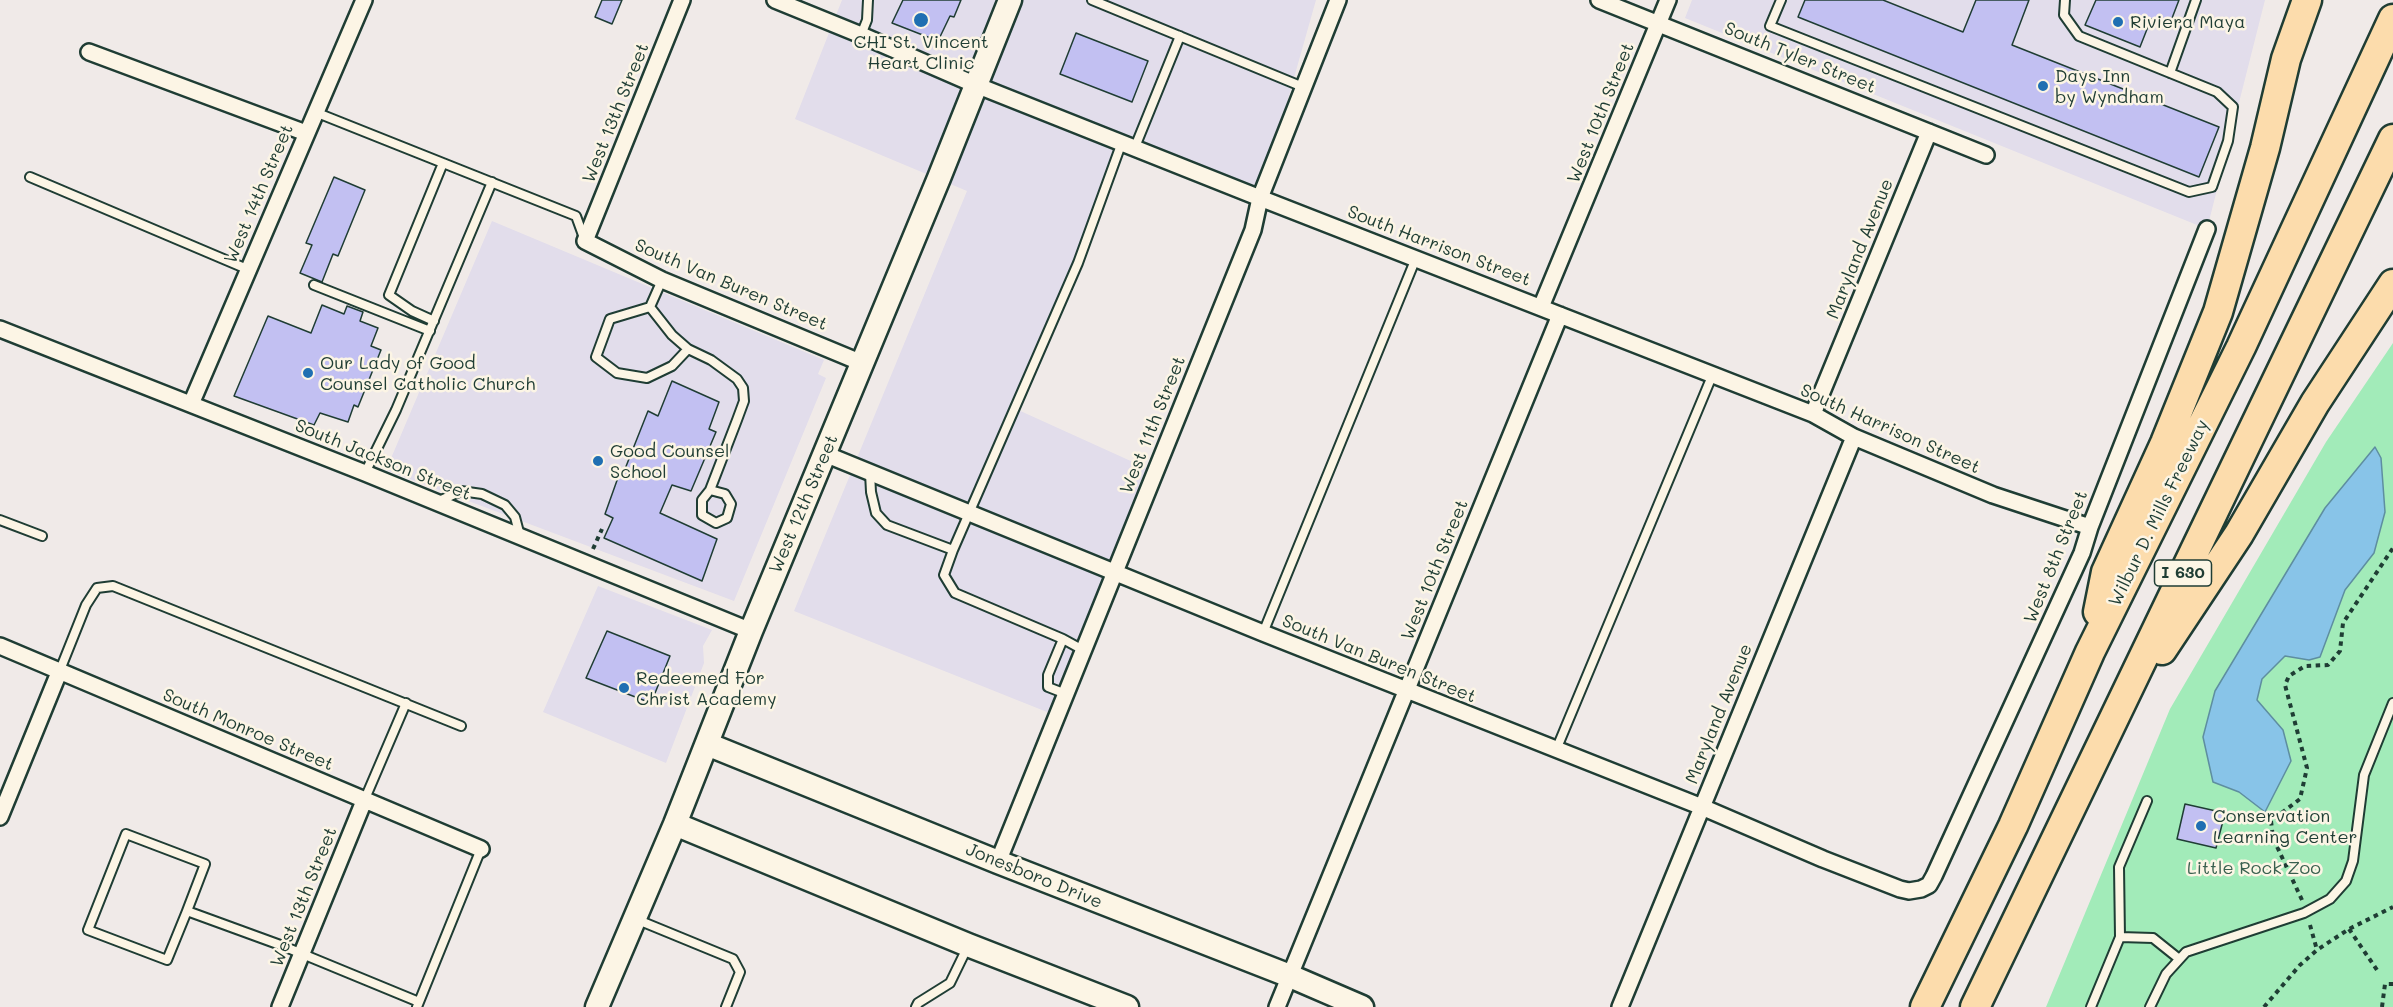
<!DOCTYPE html>
<style>
body{margin:0}
canvas{display:block;background:#f0eae8}
</style>
<canvas width="2393" height="1007"></canvas>
<script>
const ctx = document.querySelector('canvas').getContext('2d');
ctx.lineJoin = 'round';
function fill(path, color) {
  ctx.fillStyle = color;
  ctx.fill(path, 'evenodd');
}
function poly(rows) {
  const path = new Path2D();
  for (const r of rows) {
    path.moveTo(r[0], r[1]);
    for (let i = 2; i < r.length; i += 2) path.lineTo(r[i], r[i + 1]);
  }
  return path;
}
function strokePath(path, color, width, dash) {
  ctx.strokeStyle = color;
  ctx.lineWidth = width;
  ctx.lineCap = dash ? 'butt' : 'round';
  ctx.setLineDash(dash || []);
  ctx.stroke(path);
}
function label(font, color, halo, rows, align = 'center') {
  ctx.font = font + ' Mali,sans-serif';
  ctx.lineWidth = 5;
  ctx.setLineDash([]);
  ctx.textBaseline = 'middle';
  ctx.strokeStyle = halo;
  ctx.fillStyle = color;
  for (const [text, x, y, turn = 0] of rows) {
    ctx.save();
    ctx.translate(x, y);
    ctx.rotate((+turn || 0) * Math.PI / 180);
    ctx.textAlign = isNaN(turn) ? turn : align;
    if (halo) ctx.strokeText(text, 0, 0);
    ctx.fillText(text, 0, 0);
    ctx.restore();
  }
}
fill(poly([
 [842,0,1316,0,1260,198,1123,142,1016,409,1155,472,1057,716,794,611,967,191,795,119],
 [1692,0,2265,0,2207,229,1685,18],
 [492,221,824,360,818,374,826,378,734,601,386,470],
 [598,586,712,630,703,646,704,663,666,763,543,712]
]), '#e2ddeb');
fill(poly([
 [2393,343,2393,1007,2046,1007,2170,709,2326,442]
]), '#a2ebb9');
const water = poly([
 [2375,447,2381,458,2385,512,2374,553,2345,590,2320,657,2309,660,2285,656,2262,679,2257,700,2283,730,2291,761,2265,812,2239,792,2213,782,2203,737,2215,691,2325,508,2375,447]
]);
fill(water, '#88c4e8');
strokePath(water, '#5e8ea0', 1.5);
const building = poly([
 [602,0,622,0,612,24,595,17,602,0],
 [903,0,961,0,954,17,950,16,938,41,892,23,903,0],
 [1805,0,1883,0,1963,32,1976,0,2029,0,2012,45,2219,127,2199,177,1798,17,1805,0],
 [2096,0,2179,0,2169,26,2151,19,2140,47,2085,25,2096,0],
 [1076,33,1148,61,1132,102,1060,74,1076,33],
 [334,177,365,190,338,256,333,254,322,282,300,273,312,245,306,243,334,177],
 [322,305,344,314,347,306,363,312,360,321,378,328,371,346,381,350,358,407,354,405,348,422,320,413,314,425,234,396,268,316,311,333,322,305],
 [672,381,719,402,709,429,716,432,691,491,672,485,660,513,717,539,702,581,604,538,613,518,605,514,620,472,623,474,648,411,658,416,672,381],
 [607,631,670,656,651,703,586,678,607,631],
 [2185,804,2225,813,2216,848,2177,839,2185,804]
]);
fill(building, '#c2c0f2');
strokePath(building, '#1f3d34', 1.5);
const lane = poly([
 [1092,0,1303,87],
 [1781,0,1770,26,2189,192,2212,187,2228,141,2233,107,2217,92,2079,36,2064,15,2065,0],
 [861,35,867,20,868,0],
 [2170,73,2196,0],
 [315,112,576,216,584,238],
 [1135,147,1180,36],
 [30,177,247,269],
 [662,280,650,307,610,319,596,357,617,373,647,378,672,366,688,349],
 [314,285,430,331],
 [650,307,672,335,688,349,711,360,737,379,743,388,744,401,737,420,710,490,702,500,702,515,716,523,727,518,731,504,725,494,710,490],
 [434,321,412,311,389,295,443,163],
 [365,473,396,410,492,182],
 [870,473,871,492,876,513,887,525,953,550],
 [437,502,461,491,482,494,505,505,515,517,520,536],
 [0,520,42,536],
 [1263,633,1416,258],
 [1063,639,1048,675,1048,687,1066,694],
 [1083,650,1063,639,955,593,944,575,953,550,1078,263,1122,142],
 [60,670,86,605,97,588,113,586,461,726],
 [1556,750,1712,376],
 [364,801,406,703],
 [187,911,167,960,88,930,126,834,205,864,187,911,283,946,419,1002],
 [638,920,733,959,740,972,726,1007],
 [2120,937,2119,867,2147,801],
 [417,1007,481,849],
 [916,1007,918,1003,950,983,968,946],
 [2091,1007,2120,937,2153,938,2178,958],
 [2150,1007,2166,974,2186,952,2304,913,2330,899,2346,881,2353,861,2364,775,2393,703]
]);
const street = poly([
 [682,0,585,241,662,280,862,363],
 [775,0,861,35,976,85,1260,198,1813,414,1854,437,1993,495,2090,527],
 [1599,0,1986,155],
 [89,52,306,133],
 [1541,307,1668,0],
 [0,329,365,473,751,631],
 [191,404,364,0],
 [1813,414,1929,132],
 [825,454,1263,633,1702,807,1823,859,1900,889,1909,891,1921,889,1929,885,1934,876,2082,553,2090,527,2207,229],
 [0,646,481,849],
 [0,817,60,670],
 [998,862,1253,230,1260,198,1338,0],
 [280,1007,364,801],
 [1277,1007,1560,315],
 [1620,1007,1854,437]
]);
const secondary = poly([
 [707,744,998,862,1290,976,1362,1007],
 [675,824,968,945,1127,1007],
 [597,1007,675,824,751,631,939,178,1010,0]
]);
const highway = poly([
 [2098,612,2106,572,2165,443,2218,312,2265,148,2286,59,2307,0],
 [2162,650,2239,534,2315,403,2393,284],
 [1925,1007,2013,826,2090,652,2241,347,2393,19],
 [1975,1007,2393,139]
]);
strokePath(lane, '#1f3d34', 12);
strokePath(street, '#1f3d34', 20);
strokePath(secondary, '#1f3d34', 27);
strokePath(highway, '#1f3d34', 33);
strokePath(poly([
 [593,549,602,529],
 [2302,900,2273,838,2271,821,2300,799,2307,768,2285,685,2289,676,2305,666,2328,665,2340,651,2343,623,2393,548],
 [2310,925,2317,950],
 [2349,929,2377,970],
 [2264,1007,2300,965,2317,950,2349,929,2393,907],
 [2382,1007,2385,984,2393,984]
]), '#1f3d34', 4, [4.5, 4.5]);
strokePath(lane, '#fcf5e5', 8);
strokePath(street, '#fcf5e5', 15);
strokePath(secondary, '#fcf5e5', 22);
strokePath(highway, '#fcdcac', 28);
for (const [x, y, r, color] of [
 [921,20,8,"#1f6fb2"],
 [2118,22,6,"#1f6fb2"],
 [2043,86,6,"#1f6fb2"],
 [308,373,6,"#1f6fb2"],
 [598,461,6,"#1f6fb2"],
 [624,688,6,"#1f6fb2"],
 [2201,826,6,"#1f6fb2"]
]) {
  const dot = new Path2D();
  dot.arc(x, y, r, 0, 2 * Math.PI);
  ctx.fillStyle = color;
  ctx.fill(dot);
  strokePath(dot, '#fcf5e5', 2);
}
for (const [x, y, w] of [
 [2183,573,57]
]) {
  const box = new Path2D();
  box.roundRect(x - w / 2, y - 13, w, 26, 4.5);
  ctx.fillStyle = '#fcf5e5';
  ctx.fill(box);
  strokePath(box, '#1f3d34', 1.5);
}
label('bold 16px', '#1f3d34', null, [
 ["I 630",2183,573]
]);
label('18px', '#1f3d34', '#fcf5e5', [
 ["Riviera Maya",2130,22],
 ["CHI St. Vincent",921,42,"center"],
 ["Heart Clinic",921,63,"center"],
 ["Days Inn",2055,76],
 ["by Wyndham",2055,97],
 ["Our Lady of Good",320,363],
 ["Counsel Catholic Church",320,384],
 ["Good Counsel",610,451],
 ["School",610,472],
 ["Redeemed For",636,678],
 ["Christ Academy",636,699],
 ["Conservation",2213,816],
 ["Learning Center",2213,837]
], 'left');
label('18px', '#1f3d34', '#fcf5e5', [
 ["South Tyler Street",1800,58,22],
 ["West 13th Street",616,113,-68],
 ["West 10th Street",1601,113,-68],
 ["West 14th Street",259,194,-67],
 ["South Harrison Street",1439,246,21],
 ["Maryland Avenue",1860,249,-68],
 ["South Van Buren Street",731,285,23],
 ["West 11th Street",1153,425,-68],
 ["South Harrison Street",1890,429,24],
 ["South Jackson Street",383,460,22],
 ["West 12th Street",804,504,-67],
 ["Wilbur D. Mills Freeway",2159,513,-64],
 ["West 8th Street",2056,557,-68],
 ["West 10th Street",1435,570,-68],
 ["South Van Buren Street",1379,659,22],
 ["Maryland Avenue",1719,714,-68],
 ["South Monroe Street",248,730,23],
 ["Jonesboro Drive",1034,876,22],
 ["West 13th Street",304,897,-68]
]);
label('18px', '#39604f', '#fcf5e5', [
 ["Little Rock Zoo",2254,868]
]);
</script>
